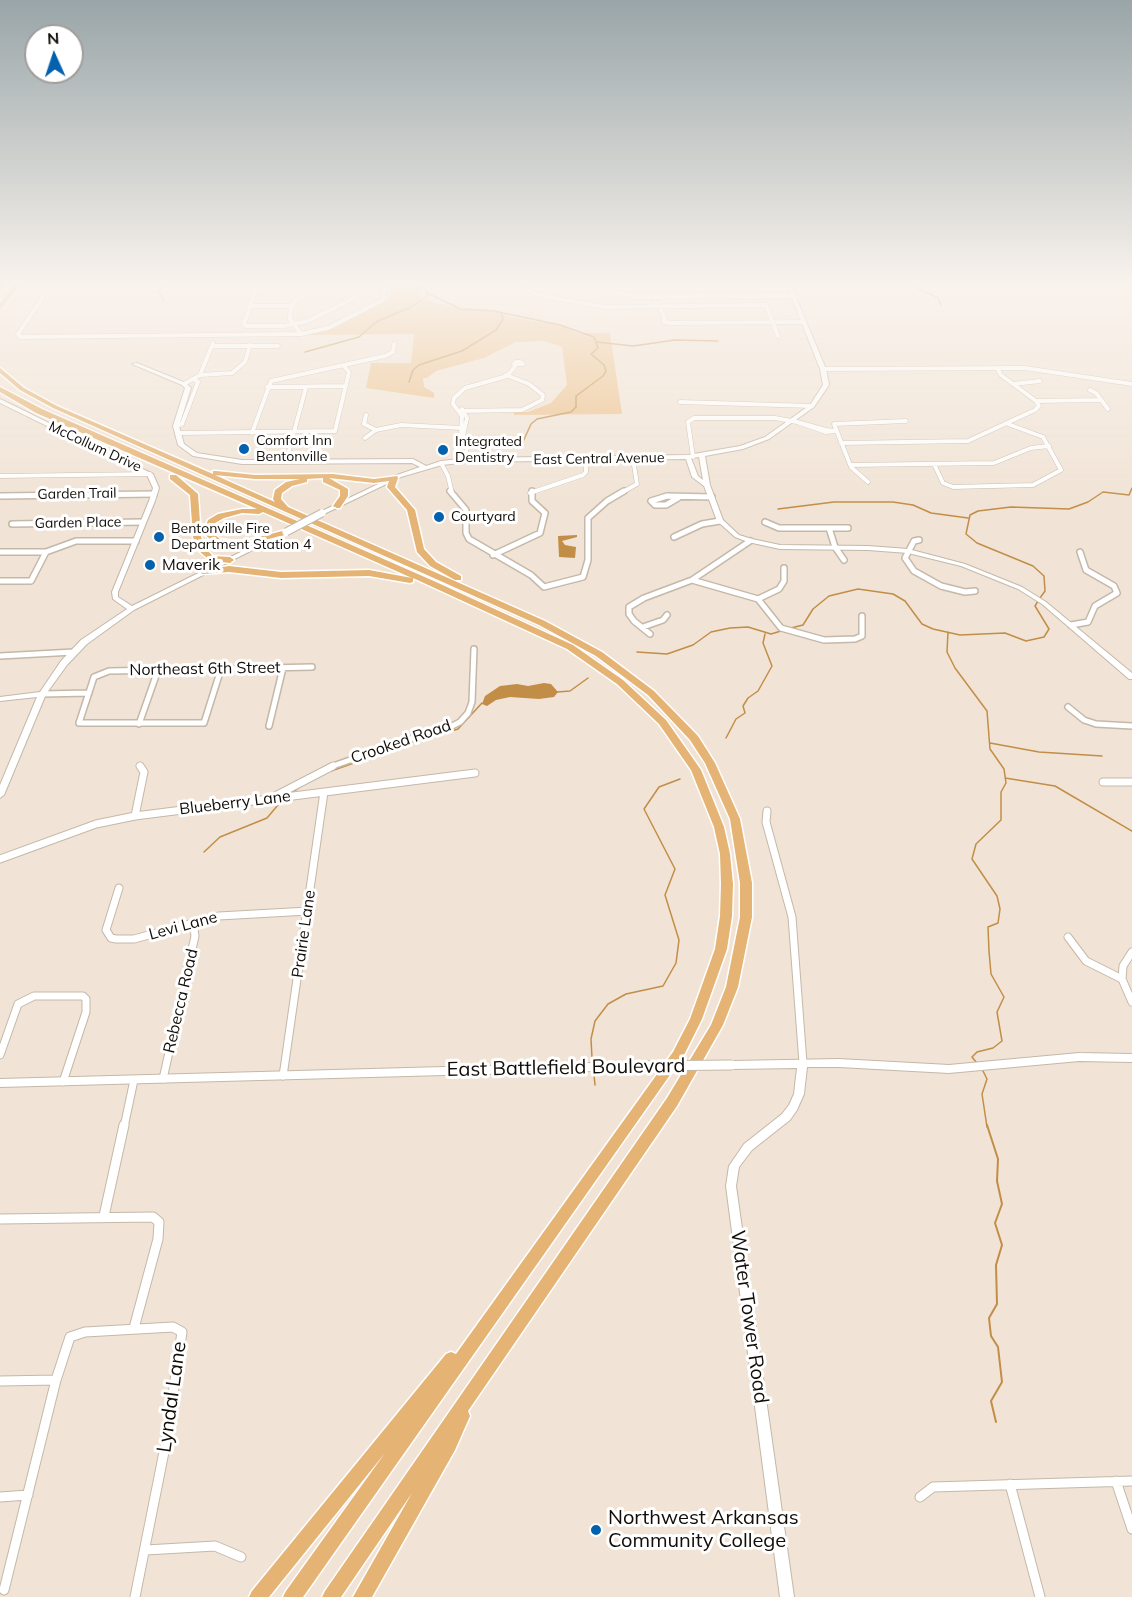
<!DOCTYPE html>
<style>
body{margin:0}
#map{position:relative;width:1132px;height:1597px;overflow:hidden;background:#f1e4d6;font-family:Mulish,sans-serif}
canvas{display:block}
.north{position:absolute;left:24px;top:24px;width:60px;height:60px;box-sizing:border-box;background:#fff;border:2px solid #a09e9c;border-radius:50%;rotate:357deg;font-size:16px;font-weight:700;line-height:24px;text-align:center;color:#110d08}
.north::after{content:'';display:block;margin:auto;width:21px;height:27px;background:#0461ae;clip-path:polygon(50% 0,100% 100%,50% 72%,0 100%)}
</style>
<div id="map">
<canvas width="1132" height="1597"></canvas>
<div class="north">N</div>
</div>
<script>
const ctx = document.querySelector('canvas').getContext('2d');
ctx.lineJoin = 'round';
function fill(path, color) {
  ctx.fillStyle = color;
  ctx.fill(path, 'evenodd');
}
function poly(rows) {
  const path = new Path2D();
  for (const r of rows) {
    path.moveTo(r[0], r[1]);
    for (let i = 2; i < r.length; i += 2) path.lineTo(r[i], r[i + 1]);
  }
  return path;
}
function strokePath(path, color, width, dash) {
  ctx.strokeStyle = color;
  ctx.lineWidth = width;
  ctx.lineCap = dash ? 'butt' : 'round';
  ctx.setLineDash(dash || []);
  ctx.stroke(path);
}
function label(font, color, halo, rows, align = 'center') {
  ctx.font = font + ' Mulish,sans-serif';
  ctx.lineWidth = 6;
  ctx.setLineDash([]);
  ctx.textBaseline = 'middle';
  ctx.strokeStyle = halo;
  ctx.fillStyle = color;
  for (const [text, x, y, turn = 0] of rows) {
    ctx.save();
    ctx.translate(x, y);
    ctx.rotate((+turn || 0) * Math.PI / 180);
    ctx.textAlign = isNaN(turn) ? turn : align;
    if (halo) ctx.strokeText(text, 0, 0);
    ctx.fillText(text, 0, 0);
    ctx.restore();
  }
}
fill(poly([
 [390,283,421,283,419,299,463,309,500,312,510,317,564,326,576,333,610,333,622,414,514,415,514,412,528,412,551,403,567,385,562,347,544,341,516,342,484,358,436,371,427,378,423,378,424,387,434,393,434,398,366,388,371,363,411,363,414,334,307,335,334,328,387,300,391,294]
]), '#edc28d');
fill(poly([
 [577,535,577,537,562,541,565,545,576,547,575,558,559,557,558,536],
 [544,683,551,684,558,692,554,697,539,699,510,697,496,700,487,706,482,704,485,696,500,686,517,684,528,686]
]), '#c28e47');
strokePath(poly([
 [402,283,424,288,429,294,461,309,494,311,560,325,594,337,598,348,591,354,604,365,606,371,603,376,576,396,576,407,571,412,537,419,531,424,522,444],
 [906,283,938,298,941,305],
 [164,300,159,291,165,283],
 [597,342,633,346,675,340,718,341],
 [305,352,359,337,376,322,411,307,427,296,426,290],
 [409,382,413,370,419,365,462,351,496,330,503,319,502,314],
 [778,509,834,502,893,502,913,505,931,513,968,518],
 [1040,598,1045,591,1044,576,1033,566,977,543,966,534,970,515,978,511,1011,507,1069,509,1088,502,1103,492,1129,495,1132,488],
 [791,628,803,625,813,609,829,596,858,589,893,594,905,601,922,624,933,629,960,635,1005,633,1026,641,1044,637,1049,629,1035,606,1038,601],
 [948,632,947,652,955,668,987,711,990,749,1004,769,1006,783,1001,792,1001,820,976,844,972,859,997,896,1000,909,998,923,988,927,989,951,991,974,1004,997,997,1012,1002,1041,993,1048,977,1052,972,1057,976,1062],
 [637,652,667,654,693,645,711,632,730,628,748,627,771,634,781,631],
 [557,692,570,691,588,678],
 [445,733,458,729,482,703],
 [726,738,736,719,745,713,743,706,748,698,758,691,772,666,763,643,765,634],
 [990,743,1039,752,1102,756],
 [331,771,428,737],
 [1005,778,1055,786,1132,831],
 [290,794,300,787],
 [204,852,220,837,267,818,283,799],
 [592,1058,591,1039,595,1021,608,1004,626,994,663,986,676,963,679,940,665,895,675,869,644,809,659,787,680,779],
 [983,1071,987,1079,982,1094,987,1127],
 [594,1075,595,1085]
]), '#c28e47', 1.5);
strokePath(poly([
 [987,1125,998,1159,997,1181,1002,1204,995,1223,1002,1245,996,1265,997,1304,989,1318,991,1336,998,1347,1002,1382,991,1401,996,1422]
]), '#c28e47', 2);
const streetFar3 = poly([
 [39,283,43,297,18,334,21,337,301,334,328,328,383,300,385,283],
 [258,283,244,324,246,326,284,326,308,321,356,297,361,283],
 [607,283,614,291,634,297,793,296],
 [492,290,499,286,516,285,542,296,605,307,766,305,778,336],
 [656,303,664,315,664,322,670,323,803,322],
 [250,306,292,306],
 [301,334,290,319,290,313,294,301,309,291],
 [212,346,278,346],
 [516,362,520,362,523,364,514,364,516,362],
 [823,369,1025,368,1132,384],
 [200,375,232,373,245,362,250,345],
 [184,384,200,375,213,343],
 [1013,384,1040,381],
 [267,387,346,386],
 [1090,390,1096,393,1108,409],
 [1036,401,1101,400],
 [680,402,812,406],
 [462,409,467,418,463,436],
 [458,411,522,410,542,400,543,395,529,384,506,375],
 [366,415,364,424,376,430],
 [793,421,797,422],
 [797,422,826,430,836,431,826,432,797,422],
 [176,426,182,424,198,382,195,380],
 [178,433,335,431,349,372,343,365],
 [252,433,271,381,385,356,393,352,394,344],
 [365,438,376,430,401,425,462,428],
 [841,443,968,441,1035,410,1039,406,1036,401,1001,375,997,368],
 [693,457,688,422,694,418,775,418,797,422],
 [464,461,467,448,461,435,462,416,453,404,454,398,465,388,507,376,516,365],
 [286,462,306,387],
 [441,463,448,476,452,493],
 [934,464,943,483,953,487,1033,485,1061,470,1043,437,1008,424],
 [850,465,994,463,1031,448,1049,446],
 [0,476,150,474],
 [868,482,851,467,834,424,906,421],
 [530,493,583,475,586,472,586,459],
 [621,493,637,484,633,459]
]);
const streetFar2 = poly([
 [450,491,466,510,466,533,469,539,531,575,544,587,583,577,588,560,588,518,607,501,624,491],
 [0,496,154,494],
 [678,498,666,505,655,505,651,501,667,496,712,497],
 [765,522,779,528,848,528],
 [12,524,143,522],
 [829,528,835,547,844,560],
 [674,537,702,524,720,521],
 [919,540,914,541,905,558,914,571,941,586,965,592,975,591],
 [0,552,46,552,76,541,136,541],
 [493,555,540,533,545,513,532,501,532,491],
 [692,580,758,599,781,628,824,640,855,639,862,636,862,616],
 [0,581,31,581,46,552],
 [758,599,779,589,784,581,784,568],
 [1071,625,1088,622,1095,606,1117,593,1114,586,1086,570,1080,552],
 [643,627,663,620,667,615],
 [650,634,634,621,629,614,629,607,644,598,692,580,750,541],
 [0,656,74,652],
 [221,669,204,723,79,723,94,677,109,671,221,669],
 [221,669,312,667],
 [42,694,89,693],
 [1068,707,1084,720,1096,724,1132,726],
 [139,724,158,670],
 [269,726,283,668],
 [330,767,413,738,442,731,460,722,468,713,472,702,474,649]
]);
const streetFar1 = poly([
 [1103,782,1132,782],
 [277,795,333,766],
 [767,811,766,822,792,917,803,1063],
 [135,816,144,772,140,766],
 [0,859,96,824,135,816,475,773],
 [119,888,106,930,111,938,116,939,134,939,219,916,308,911],
 [1068,937,1086,961,1122,979],
 [1132,952,1123,966,1122,979,1132,1002],
 [0,1055,18,1004,34,996,83,996,86,999,86,1012,63,1082],
 [283,1076,324,792],
 [163,1079,195,936,193,923],
 [124,1127,134,1080]
]);
const street = poly([
 [104,1216,124,1125],
 [0,1219,153,1217,159,1222,158,1239,134,1328],
 [0,1381,56,1380],
 [1116,1481,1132,1529],
 [1010,1484,1040,1597],
 [0,1497,28,1495],
 [920,1497,933,1487,1132,1481],
 [146,1550,215,1546,241,1557],
 [4,1590,56,1380,70,1337,85,1332,173,1327,182,1332,166,1442,135,1597]
]);
const secondary = poly([
 [786,283,790,283,826,369,829,385,814,407,769,439,743,449,705,456,710,485,723,520,739,535,752,539,780,545,868,546,908,549,965,564,1022,587,1046,602,1132,673,1132,679,1129,679,1042,604,1018,589,961,566,908,553,868,550,780,549,748,542,735,537,717,521,704,486,692,477,686,459,469,462,442,465,401,477,324,514,320,514,320,512,397,475,420,467,412,463,242,464,193,456,178,445,173,426,185,388,182,385,132,364,137,363,186,383,191,388,179,426,184,444,197,453,242,460,413,459,426,466,441,461,469,458,688,455,740,446,765,437,810,405,823,385,820,369,786,283],
 [699,457,703,480,698,476,691,458,699,457],
 [0,399,153,474,159,488,155,501,118,592,118,597,132,606,281,532,285,532,286,533,134,610,87,644,67,665,46,694,4,795,0,798,0,785,37,697,0,701,0,697,40,692,61,661,81,640,127,609,113,599,112,592,149,501,153,488,147,475,0,403,0,399],
 [1079,1053,1132,1054,1132,1062,1079,1061,949,1073,839,1067,807,1067,804,1094,797,1110,790,1120,752,1150,739,1167,736,1186,794,1597,780,1597,726,1186,729,1166,744,1144,782,1114,789,1105,794,1094,797,1068,732,1069,728,1068,727,1065,728,1062,732,1061,839,1059,949,1065,1079,1053],
 [630,1062,634,1063,635,1066,634,1069,630,1070,0,1087,0,1079,630,1062]
]);
const highway = poly([
 [1,283,7,283,0,290,0,284,1,283],
 [15,283,21,283,2,308,0,309,0,303,15,283],
 [0,368,24,388,57,406,213,474,213,471,216,471,255,475,333,474,374,479,397,476,398,478,395,487,415,510,424,549,436,562,461,576,461,580,455,580,430,566,417,552,407,510,387,487,389,481,374,483,329,478,348,489,348,496,340,508,337,508,333,506,340,496,340,490,323,482,323,478,307,479,307,482,292,486,282,493,281,499,288,507,545,621,602,652,654,691,698,736,715,763,740,819,752,883,752,917,738,987,723,1025,677,1106,468,1411,470,1416,455,1450,372,1597,353,1597,412,1493,341,1597,322,1597,325,1591,667,1098,711,1025,726,987,740,917,740,883,730,819,705,763,690,740,648,695,596,656,539,625,53,408,20,390,0,373,0,368],
 [215,475,255,479,300,479,286,482,275,490,273,499,275,502,215,475],
 [0,387,42,409,436,582,573,645,623,680,666,720,701,770,724,827,730,854,733,884,732,916,727,949,702,1019,684,1055,303,1597,283,1597,286,1591,385,1453,269,1597,249,1597,252,1591,446,1354,451,1352,456,1354,673,1052,690,1019,715,949,720,916,721,884,720,854,714,827,691,770,659,724,617,684,567,649,413,578,413,582,410,583,369,576,281,578,229,572,202,574,201,572,207,558,198,550,193,537,190,495,170,479,170,475,176,475,198,494,201,537,206,549,213,556,230,557,234,560,230,563,214,561,211,569,229,566,281,572,369,570,412,578,263,512,259,514,242,513,224,518,215,523,211,532,220,539,240,542,286,530,290,532,289,534,240,546,215,543,203,533,208,520,218,514,242,509,257,509,36,413,0,392,0,387]
]);
strokePath(streetFar3, '#c4b8a9', 5);
strokePath(streetFar2, '#c4b8a9', 8);
strokePath(streetFar1, '#c4b8a9', 9);
strokePath(street, '#c4b8a9', 11);
strokePath(secondary, '#c4b8a9', 2);
strokePath(highway, '#fff', 3);
strokePath(streetFar3, '#fff', 4);
strokePath(streetFar2, '#fff', 5);
strokePath(streetFar1, '#fff', 7);
strokePath(street, '#fff', 9);
fill(secondary, '#fff');
fill(highway, '#e5b373');
const secondaryBridgeFar1 = poly([
 [286,532,322,513]
]);
const secondaryBridge = poly([
 [630,1066,732,1065]
]);
strokePath(secondaryBridgeFar1, '#c4b8a9', 9, []);
strokePath(secondaryBridge, '#c4b8a9', 11, []);
strokePath(secondaryBridgeFar1, '#fff', 7);
strokePath(secondaryBridge, '#fff', 9);
const sky = ctx.createLinearGradient(0, 0, 0, 506);
sky.addColorStop(0, '#99a5a8');
sky.addColorStop(0.56, '#f9f3ed');
sky.addColorStop(1, '#f9f3ed00');
ctx.fillStyle = sky;
ctx.fillRect(0, 0, 1132, 506);
for (const [x, y, r, color] of [
 [244,449,6,"#0461ae"],
 [443,450,6,"#0461ae"],
 [439,517,6,"#0461ae"],
 [159,537,6,"#0461ae"],
 [150,565,6,"#0461ae"],
 [596,1530,6,"#0461ae"]
]) {
  const dot = new Path2D();
  dot.arc(x, y, r, 0, 2 * Math.PI);
  ctx.fillStyle = color;
  ctx.fill(dot);
  strokePath(dot, '#fff', 2);
}
label('14px', '#110d08', '#fff', [
 ["Comfort Inn",256,441],
 ["Bentonville",256,457],
 ["Integrated",455,442],
 ["Dentistry",455,458],
 ["Courtyard",451,517],
 ["Bentonville Fire",171,529],
 ["Department Station 4",171,545]
], 'left');
label('14px', '#110d08', '#fff', [
 ["McCollum Drive",95,447,25],
 ["East Central Avenue",599,459,-1],
 ["Garden Trail",77,494,-1],
 ["Garden Place",78,523,-1]
]);
label('16px', '#110d08', '#fff', [
 ["Maverik",162,565]
], 'left');
label('16px', '#110d08', '#fff', [
 ["Northeast 6th Street",205,669,-1],
 ["Crooked Road",401,742,-19],
 ["Blueberry Lane",235,803,-7],
 ["Levi Lane",183,926,-15],
 ["Prairie Lane",304,934,-82],
 ["Rebecca Road",181,1001,-77]
]);
label('20px', '#110d08', '#fff', [
 ["East Battlefield Boulevard",566,1068,-1],
 ["Water Tower Road",749,1317,82],
 ["Lyndal Lane",172,1397,-82]
]);
label('20px', '#110d08', '#fff', [
 ["Northwest Arkansas",608,1518],
 ["Community College",608,1541]
], 'left');
</script>
